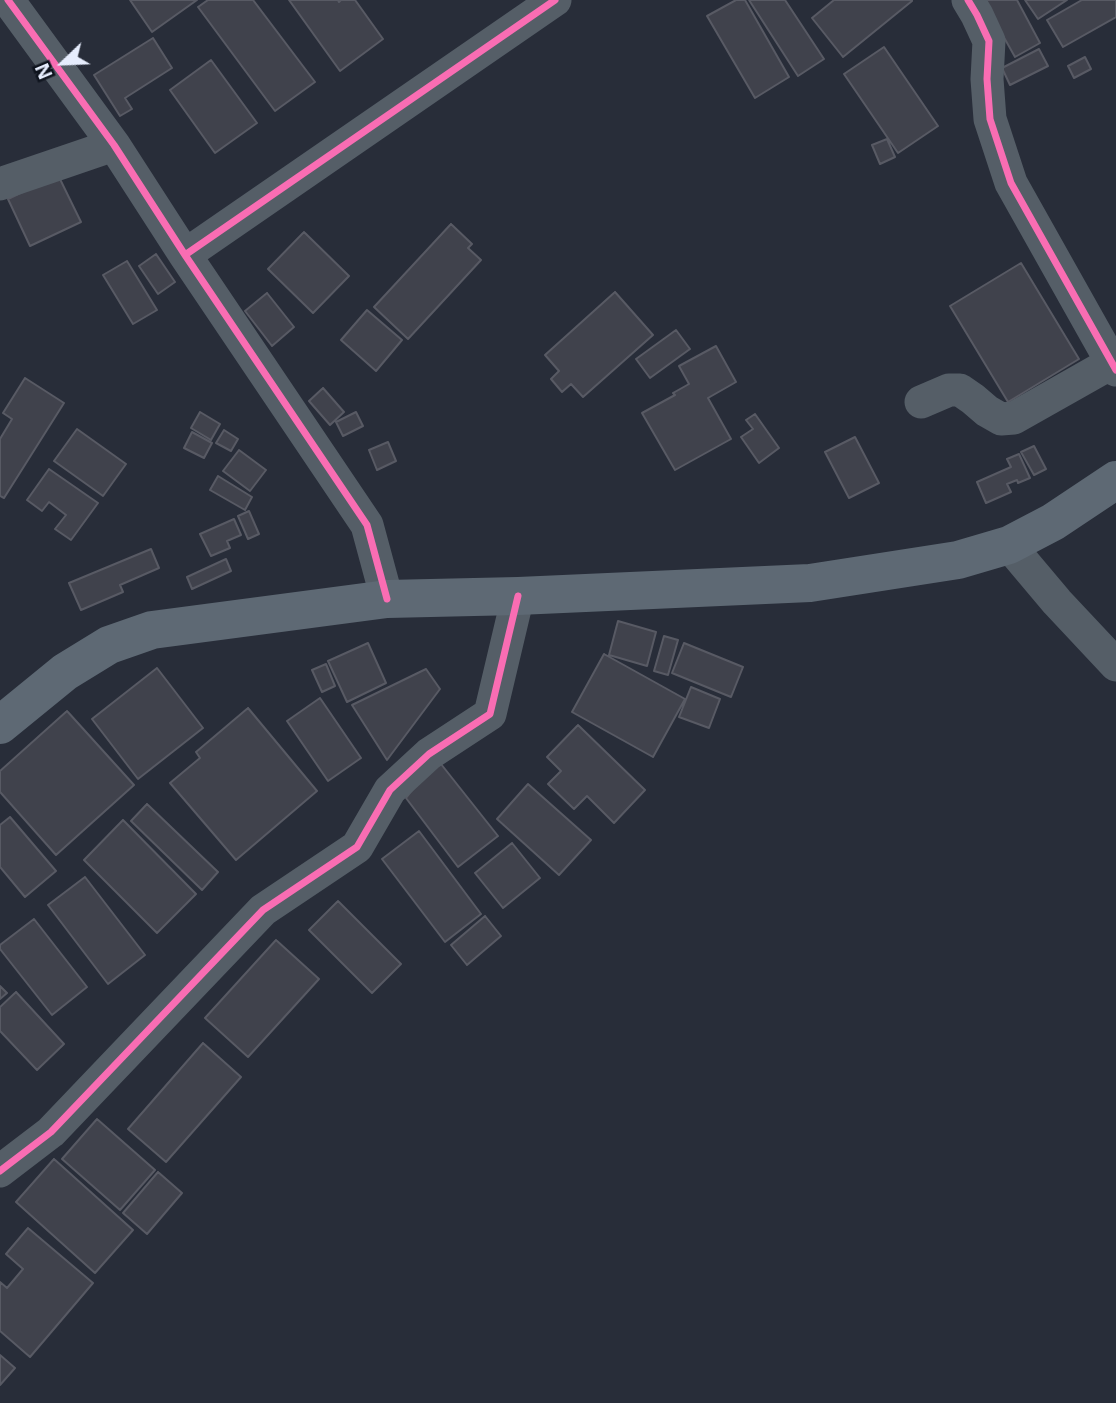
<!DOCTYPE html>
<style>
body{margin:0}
#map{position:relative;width:1116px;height:1403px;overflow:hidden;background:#282d39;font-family:"Open Sans",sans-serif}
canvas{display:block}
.north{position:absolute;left:28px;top:28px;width:70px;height:70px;-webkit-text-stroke:5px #0e131d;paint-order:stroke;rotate:247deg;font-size:19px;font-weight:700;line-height:28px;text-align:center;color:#e6edfd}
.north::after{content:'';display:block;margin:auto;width:24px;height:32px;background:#e6edfd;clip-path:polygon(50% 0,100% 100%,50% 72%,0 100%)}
</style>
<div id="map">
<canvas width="1116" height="1403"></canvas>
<div class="north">N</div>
</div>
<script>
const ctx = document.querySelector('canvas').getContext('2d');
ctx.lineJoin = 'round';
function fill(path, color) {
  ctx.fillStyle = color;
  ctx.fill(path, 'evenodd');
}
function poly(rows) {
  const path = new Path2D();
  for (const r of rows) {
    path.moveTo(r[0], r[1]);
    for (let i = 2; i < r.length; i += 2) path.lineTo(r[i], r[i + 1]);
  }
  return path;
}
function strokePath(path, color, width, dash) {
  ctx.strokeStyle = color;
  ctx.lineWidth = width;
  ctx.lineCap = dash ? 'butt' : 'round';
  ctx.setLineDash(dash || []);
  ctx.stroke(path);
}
const building = poly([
 [130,0,197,0,152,32,130,0],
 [208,0,253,0,315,82,275,111,198,7,208,0],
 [289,0,338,0,339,2,341,0,355,0,383,39,340,71,289,0],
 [736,0,745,0,789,77,755,98,707,16,736,0],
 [749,0,785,0,824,59,798,76,749,0],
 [834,0,912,0,912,1,843,57,812,18,834,0],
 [983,0,1017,0,1040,43,1015,57,983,0],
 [1025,0,1067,0,1038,19,1025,0],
 [1082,0,1116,0,1116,17,1063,47,1047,20,1082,0],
 [153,38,172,68,125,98,132,109,120,116,94,75,153,38],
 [884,47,938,126,898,153,844,74,884,47],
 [1039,49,1048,66,1010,85,1002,68,1039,49],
 [1085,57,1091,69,1074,78,1068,66,1085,57],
 [211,60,257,123,215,153,170,90,211,60],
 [887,139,895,157,880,164,872,145,887,139],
 [58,175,81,222,30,246,8,199,58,175],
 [451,224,472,244,468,248,481,260,408,339,374,307,451,224],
 [304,232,349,276,313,313,268,269,304,232],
 [156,254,175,282,158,294,139,266,156,254],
 [127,261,157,310,133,324,103,275,127,261],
 [1021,263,1079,359,1008,402,950,306,1021,263],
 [615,292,653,335,583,397,571,384,562,392,551,379,559,371,545,355,615,292],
 [267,293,294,327,272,346,245,311,267,293],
 [367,310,402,340,376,371,341,340,367,310],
 [676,330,690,349,650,378,636,359,676,330],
 [716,346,736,382,708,398,731,439,675,470,642,413,675,395,673,393,689,384,679,366,716,346],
 [25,378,64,403,4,498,0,496,0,439,12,419,3,413,25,378],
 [323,388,344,412,330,425,309,401,323,388],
 [200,412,220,424,211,440,191,428,200,412],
 [356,412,363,426,343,436,336,422,356,412],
 [755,414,779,448,759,463,741,437,753,429,746,420,755,414],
 [77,429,126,464,103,496,54,461,77,429],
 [224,430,238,439,231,451,216,443,224,430],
 [192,432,212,443,204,458,184,448,192,432],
 [855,437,879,483,849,498,825,452,855,437],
 [388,442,396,461,377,470,369,450,388,442],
 [1034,446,1046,469,1034,475,1021,452,1034,446],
 [239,450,266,470,250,491,223,471,239,450],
 [1019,454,1030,478,1018,483,1017,480,1007,484,1011,492,986,503,977,482,1011,467,1007,459,1019,454],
 [49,469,98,503,71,540,55,529,66,515,49,502,42,511,27,500,49,469],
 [218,476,252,497,245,510,210,490,218,476],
 [249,511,259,534,248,539,238,516,249,511],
 [234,519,241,535,227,541,230,548,211,556,200,534,234,519],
 [151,549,159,568,120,585,123,592,81,610,69,583,151,549],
 [226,559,231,571,192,589,187,577,226,559],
 [618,621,656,632,647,666,609,655,618,621],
 [664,636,678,640,668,675,654,671,664,636],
 [368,643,386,683,347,702,328,661,368,643],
 [684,643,743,667,731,697,672,673,684,643],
 [604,654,685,699,653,757,572,712,604,654],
 [326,664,335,686,322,692,312,670,326,664],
 [157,668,203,728,138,779,92,719,157,668],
 [426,669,440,689,387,760,352,705,426,669],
 [691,687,720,699,709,728,679,717,691,687],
 [320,698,361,758,328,781,287,721,320,698],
 [248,708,317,791,236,860,170,783,200,758,196,752,248,708],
 [67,711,134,785,56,855,0,792,0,771,67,711],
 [578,725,645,790,614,823,587,796,574,809,548,784,561,771,547,757,578,725],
 [437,759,498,836,458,867,406,798,437,759],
 [528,784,591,840,559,875,497,819,528,784],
 [147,804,218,872,202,890,131,821,147,804],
 [10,817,56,871,25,897,0,867,0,825,10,817],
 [123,820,196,894,157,933,84,860,123,820],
 [419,831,481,914,445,942,382,859,419,831],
 [512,843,540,878,503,908,475,873,512,843],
 [85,877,145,955,108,984,48,905,85,877],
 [338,901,401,964,372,993,309,930,338,901],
 [485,916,501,936,467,965,451,945,485,916],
 [34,919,87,987,52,1015,0,949,0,945,34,919],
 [276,940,319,979,248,1057,205,1018,276,940],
 [0,986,7,993,0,999,0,986],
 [16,992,64,1044,37,1070,0,1031,0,1007,16,992],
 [203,1043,241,1077,166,1162,128,1129,203,1043],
 [97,1119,155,1170,120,1210,62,1159,97,1119],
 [54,1159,133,1230,95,1273,16,1202,54,1159],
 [158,1172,182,1193,147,1234,123,1213,158,1172],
 [28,1228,93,1283,30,1357,0,1331,0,1282,7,1288,23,1269,6,1254,28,1228],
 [0,1355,15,1368,0,1385,0,1355]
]);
fill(building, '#40424c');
strokePath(building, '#585a64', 2);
strokePath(poly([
 [8,0,114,145,185,255,367,525,387,599],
 [968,0,977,15,989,41,987,79,990,119,1011,183,1116,370],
 [0,184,114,145],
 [185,255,555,0],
 [921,402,949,390,960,390,973,399,987,411,1001,419,1014,418,1111,363],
 [1009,545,1057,602,1116,665],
 [0,1171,51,1132,263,910,357,847,390,790,429,754,490,714,518,596]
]), '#555e67', 33);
strokePath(poly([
 [0,725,65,672,109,645,152,630,387,599,518,596,810,583,958,560,1009,545,1053,522,1116,480]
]), '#5e6974', 38);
strokePath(poly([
 [8,0,114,145,185,255,367,525,387,599],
 [968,0,977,15,989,41,987,79,990,119,1011,183,1116,370],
 [185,255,555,0],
 [0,1171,51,1132,263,910,357,847,390,790,429,754,490,714,518,596]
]), '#f96db3', 7);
</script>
